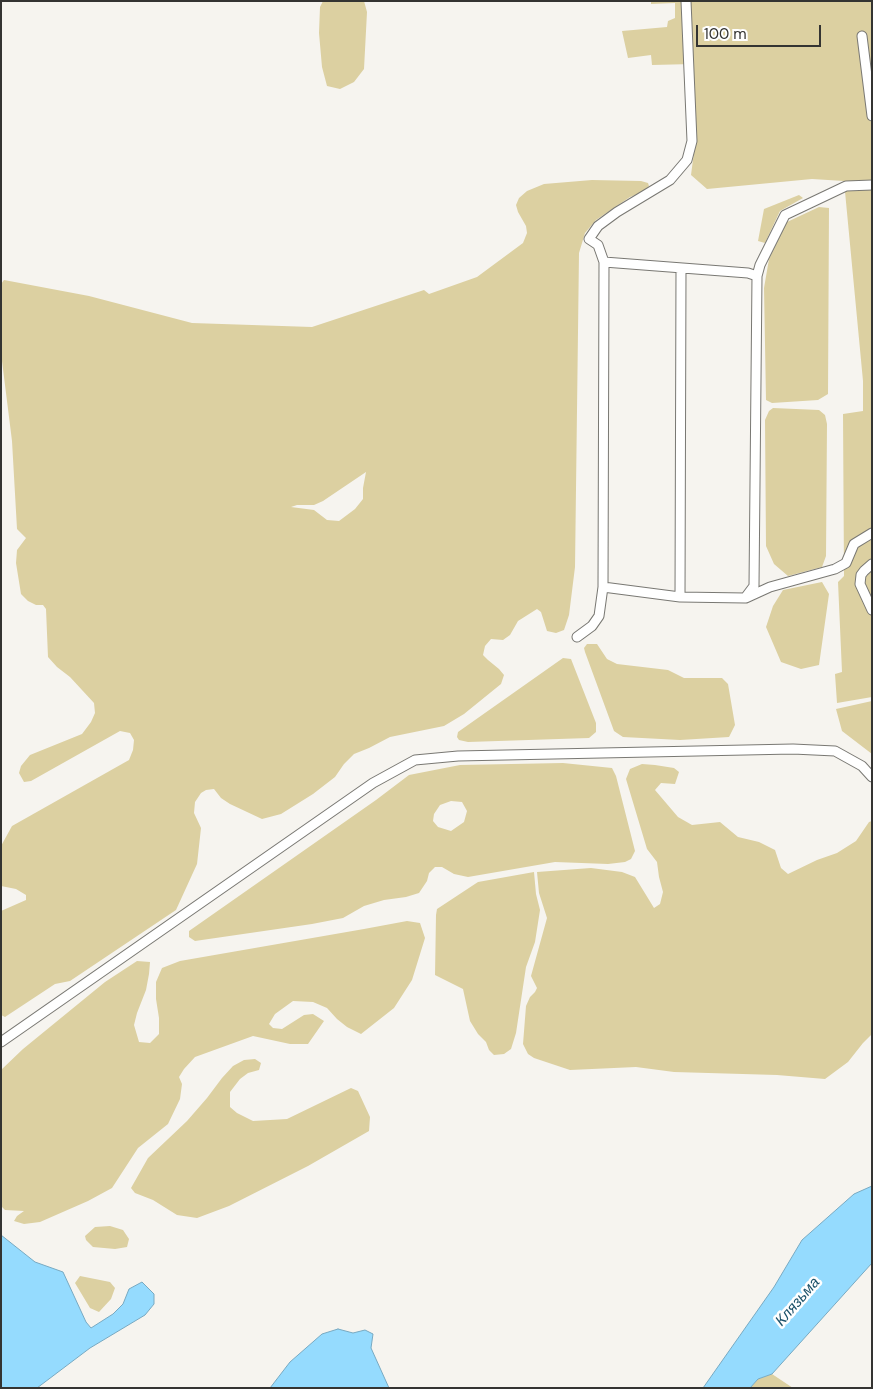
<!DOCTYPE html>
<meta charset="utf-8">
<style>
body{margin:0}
#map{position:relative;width:873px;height:1389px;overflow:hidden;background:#f6f4ef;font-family:"DM Sans",sans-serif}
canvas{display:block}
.frame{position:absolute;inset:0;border:2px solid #343432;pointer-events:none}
.scale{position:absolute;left:696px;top:25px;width:125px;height:22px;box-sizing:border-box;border:2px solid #343432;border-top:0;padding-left:6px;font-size:15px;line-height:18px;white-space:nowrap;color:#343432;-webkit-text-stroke:4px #fff;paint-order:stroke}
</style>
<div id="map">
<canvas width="873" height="1389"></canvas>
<div class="frame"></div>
<div class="scale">100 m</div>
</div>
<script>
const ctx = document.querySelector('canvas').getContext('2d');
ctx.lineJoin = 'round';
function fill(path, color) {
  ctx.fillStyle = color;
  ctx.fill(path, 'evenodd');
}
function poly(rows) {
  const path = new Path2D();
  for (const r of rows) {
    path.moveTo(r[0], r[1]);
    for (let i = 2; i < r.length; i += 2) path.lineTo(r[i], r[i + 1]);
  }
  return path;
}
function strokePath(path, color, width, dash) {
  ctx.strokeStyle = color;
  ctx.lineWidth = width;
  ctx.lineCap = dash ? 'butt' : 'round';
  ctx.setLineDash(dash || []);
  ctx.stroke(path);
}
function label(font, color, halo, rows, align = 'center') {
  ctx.font = font + ' "DM Sans",sans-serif';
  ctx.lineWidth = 5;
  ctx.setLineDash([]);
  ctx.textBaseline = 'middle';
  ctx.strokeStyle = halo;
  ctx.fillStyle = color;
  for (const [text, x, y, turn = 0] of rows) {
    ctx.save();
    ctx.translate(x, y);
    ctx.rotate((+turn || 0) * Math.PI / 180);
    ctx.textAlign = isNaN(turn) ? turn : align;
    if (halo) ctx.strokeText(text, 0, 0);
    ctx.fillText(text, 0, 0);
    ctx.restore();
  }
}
fill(poly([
 [323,1,364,1,367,12,364,69,354,82,340,89,327,86,322,67,319,33,320,7],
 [651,1,872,1,872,697,837,703,835,674,842,672,838,582,844,576,843,414,863,411,863,381,844,181,812,179,707,189,691,175,694,152,693,64,652,65,651,55,628,58,622,31,667,27,668,21,675,18,675,3,651,4],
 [592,180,641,181,648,183,649,186,645,191,630,197,596,220,585,233,579,253,575,567,569,615,564,630,556,633,547,631,541,612,537,609,518,621,510,635,503,640,491,639,485,646,483,655,488,660,499,669,504,675,501,684,464,714,444,726,390,737,369,748,354,754,344,764,335,777,313,794,281,814,262,819,230,804,221,798,214,789,206,790,201,793,195,802,194,813,201,828,197,864,176,910,70,981,55,984,5,1017,1,1015,1,911,26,900,26,895,16,889,1,886,1,846,12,826,129,760,133,750,134,740,130,733,120,731,31,781,24,782,19,773,21,766,30,755,82,734,91,722,95,713,94,703,70,677,57,667,48,657,46,609,43,605,36,605,28,601,21,594,16,563,17,550,26,538,17,529,12,441,1,353,1,284,4,280,89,296,192,323,312,327,424,290,429,294,477,277,523,243,527,233,526,226,518,212,516,205,519,198,527,191,544,184],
 [366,472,363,488,363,499,355,509,339,521,327,520,314,510,291,507,297,505,314,505,323,501],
 [799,195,803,198,780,211,765,243,758,241,764,209],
 [819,207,829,208,828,394,818,400,772,403,766,400,764,288,769,259,787,222],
 [773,408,819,410,825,415,827,424,826,556,822,567,788,576,774,564,766,546,765,420,769,411],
 [822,582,829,594,819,665,801,669,781,662,766,627,773,606,783,590],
 [587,644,597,644,607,659,617,664,668,670,684,678,722,678,728,684,735,725,729,737,680,740,623,737,614,731,585,652,584,648],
 [563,658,571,659,596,723,596,732,589,738,468,742,459,740,457,737,458,732],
 [872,701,872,754,842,731,836,709],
 [563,763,612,768,616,776,635,851,631,859,625,862,608,864,555,862,468,877,454,874,442,867,435,867,429,873,427,881,419,893,406,897,384,900,364,906,343,918,312,924,195,941,189,937,189,931,376,800,409,775,460,765],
 [451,801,462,802,467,811,464,822,451,831,438,827,433,821,434,814,440,805],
 [642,764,655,765,674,768,679,772,675,784,661,783,655,790,678,817,692,825,720,822,738,837,759,842,775,850,781,868,788,874,817,860,837,853,856,841,869,822,872,821,872,1034,863,1043,848,1062,825,1079,777,1075,674,1072,636,1067,570,1070,534,1058,528,1054,523,1044,526,1006,530,997,535,992,537,988,531,976,547,918,539,893,537,872,591,868,622,872,635,877,654,908,660,904,663,892,659,877,657,862,647,849,626,779,630,769],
 [534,872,536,894,540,910,535,942,526,967,516,1033,511,1049,504,1054,494,1055,489,1050,486,1042,478,1034,470,1021,463,989,435,975,436,915,437,909,478,882],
 [407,921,420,923,425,938,412,980,394,1008,361,1034,347,1027,337,1019,327,1008,313,1002,293,1001,275,1014,269,1024,273,1028,282,1029,304,1015,313,1014,324,1021,308,1044,290,1044,253,1036,195,1057,184,1069,179,1077,182,1084,180,1099,168,1124,138,1148,112,1188,88,1201,40,1222,24,1224,14,1221,17,1216,24,1211,5,1210,1,1206,1,1070,23,1049,105,982,137,961,150,962,149,974,146,990,137,1013,134,1025,139,1042,150,1043,159,1034,159,1018,156,999,156,982,162,968,180,961,364,929],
 [255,1059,261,1063,259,1070,248,1073,240,1079,230,1092,230,1107,237,1113,253,1121,287,1119,351,1088,358,1091,370,1117,369,1131,308,1166,229,1206,197,1218,177,1215,153,1200,135,1193,131,1188,148,1158,187,1121,207,1098,222,1078,233,1066,244,1060],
 [110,1226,123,1230,129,1239,127,1247,115,1249,93,1247,86,1240,85,1236,95,1227],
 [80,1276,110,1282,115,1288,111,1299,99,1312,90,1308,75,1283],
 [772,1374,793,1388,750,1388,758,1379]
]), '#dcd0a1');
const water = poly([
 [872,1186,872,1263,772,1374,758,1379,750,1388,703,1388,774,1287,802,1240,854,1194,872,1186],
 [1,1235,35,1262,63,1272,86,1322,91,1328,113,1314,123,1304,129,1289,142,1282,154,1294,154,1304,145,1315,90,1348,37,1388,1,1388,1,1235],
 [338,1329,353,1333,365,1330,373,1334,371,1348,389,1388,270,1388,290,1362,322,1334,338,1329]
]);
fill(water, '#95dbfe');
strokePath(water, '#78a9c1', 1);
const minor = poly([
 [862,36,872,116],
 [604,262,598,245,589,239,598,226,617,212,670,180,687,160,692,141,686,1],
 [872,564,864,571,861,575,860,584,872,610],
 [603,587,604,262,748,273,757,276],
 [680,597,681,268],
 [746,598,770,587,835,569,846,563,854,544,872,533],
 [577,637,592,626,599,616,603,587,680,597,745,598,754,586,757,276,760,265,785,215,846,186,872,185],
 [1,1042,373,783,415,760,458,756,793,749,835,751,862,766,872,777]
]);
strokePath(minor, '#797873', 11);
strokePath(minor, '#fff', 9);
label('italic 15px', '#1d536b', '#fff', [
 ["Клязьма",798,1302,-49]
]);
</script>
